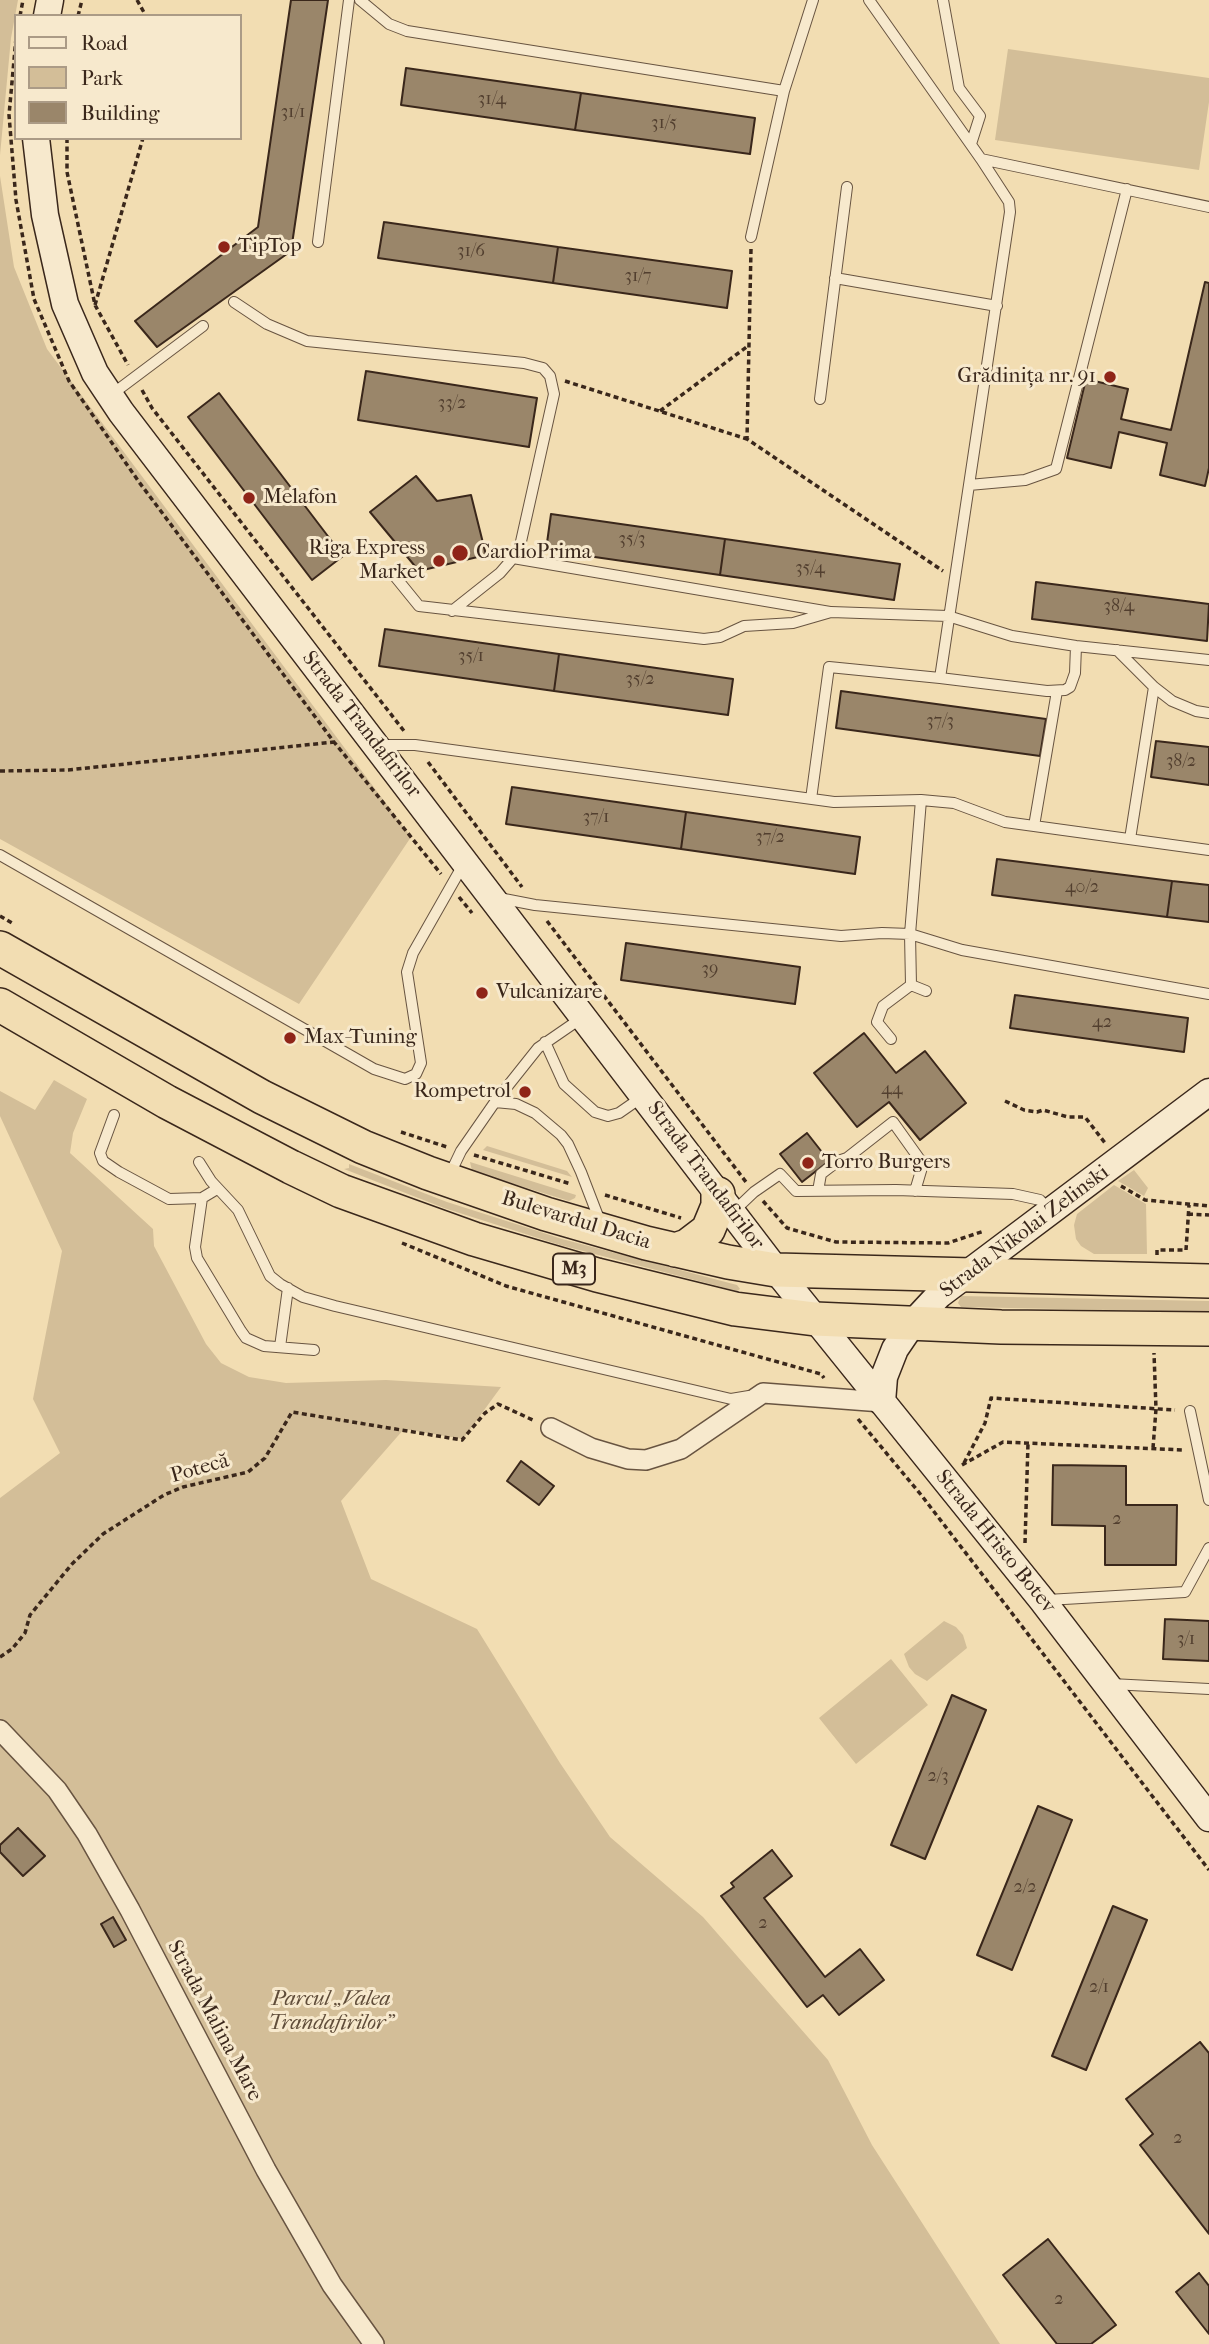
<!DOCTYPE html>
<meta charset="utf-8">
<style>
body{margin:0}
#map{position:relative;width:1209px;height:2344px;overflow:hidden;background:#f2ddb2;font-family:"IM FELL French Canon",serif}
canvas{display:block}
.legend{position:absolute;left:14px;top:14px;width:228px;height:126px;box-sizing:border-box;background:#f7e9cd;border:2px solid #ab9b86;margin:0;padding:9px 12px;list-style:none;font-size:21px;color:#3a271b}
.legend li{display:flex;align-items:center;gap:14px;height:35px}
.legend b{width:35px;border:2px solid #ab9b86}
</style>
<div id="map">
<canvas width="1209" height="2344"></canvas>
<ul class="legend">
<li><b style="height:9px;background:#f7e9cd"></b>Road</li>
<li><b style="height:19px;background:#d3be98"></b>Park</li>
<li><b style="height:19px;background:#9a866a"></b>Building</li>
</ul>
</div>
<script>
const ctx = document.querySelector('canvas').getContext('2d');
ctx.lineJoin = 'round';
function fill(path, color) {
  ctx.fillStyle = color;
  ctx.fill(path, 'evenodd');
}
function poly(rows) {
  const path = new Path2D();
  for (const r of rows) {
    path.moveTo(r[0], r[1]);
    for (let i = 2; i < r.length; i += 2) path.lineTo(r[i], r[i + 1]);
  }
  return path;
}
function strokePath(path, color, width, dash) {
  ctx.strokeStyle = color;
  ctx.lineWidth = width;
  ctx.lineCap = dash ? 'butt' : 'round';
  ctx.setLineDash(dash || []);
  ctx.stroke(path);
}
function label(font, color, halo, rows, align = 'center') {
  ctx.font = font + ' "IM FELL French Canon",serif';
  ctx.lineWidth = 6;
  ctx.setLineDash([]);
  ctx.textBaseline = 'middle';
  ctx.strokeStyle = halo;
  ctx.fillStyle = color;
  for (const [text, x, y, turn = 0] of rows) {
    ctx.save();
    ctx.translate(x, y);
    ctx.rotate((+turn || 0) * Math.PI / 180);
    ctx.textAlign = isNaN(turn) ? turn : align;
    if (halo) ctx.strokeText(text, 0, 0);
    ctx.fillText(text, 0, 0);
    ctx.restore();
  }
}
fill(poly([
 [0,0,18,0,11,38,0,155],
 [1008,49,1209,78,1209,102,1199,170,995,140],
 [0,176,14,267,47,349,411,837,299,1004,0,839],
 [54,1080,87,1099,73,1133,70,1153,153,1229,154,1246,206,1344,221,1363,249,1377,286,1383,386,1380,501,1387,463,1439,404,1429,341,1501,371,1579,477,1629,560,1763,610,1837,703,1917,828,2060,872,2145,1000,2344,0,2344,0,1498,60,1453,33,1399,62,1251,0,1116,0,1091,35,1110],
 [487,1146,567,1171,572,1177,483,1150],
 [470,1162,576,1195,575,1198,569,1201,472,1171],
 [349,1164,447,1202,516,1224,562,1239,737,1285,740,1289,737,1291,560,1245,444,1208,344,1169,349,1168],
 [1134,1170,1148,1188,1144,1196,1118,1181],
 [1114,1185,1146,1204,1147,1254,1094,1254,1081,1246,1076,1239,1074,1225,1077,1214],
 [961,1296,1209,1301,1209,1312,961,1307,958,1303],
 [944,1621,956,1627,963,1635,967,1648,927,1681,915,1674,909,1667,904,1654],
 [891,1659,928,1705,856,1764,819,1718]
]), '#d3be98');
const building = poly([
 [291,0,328,0,291,251,157,347,135,321,258,227,291,0],
 [406,68,581,93,575,130,401,105,406,68],
 [581,93,755,118,750,154,575,130,581,93],
 [384,222,558,247,553,283,378,258,384,222],
 [558,247,732,271,727,308,553,283,558,247],
 [1205,282,1209,283,1209,468,1205,486,1160,475,1167,443,1119,432,1111,468,1067,458,1086,379,1128,389,1121,419,1171,430,1205,282],
 [366,371,537,398,529,447,358,420,366,371],
 [219,393,343,556,312,580,188,417,219,393],
 [416,476,437,501,471,495,486,555,419,571,370,512,416,476],
 [551,514,725,539,720,575,546,550,551,514],
 [725,539,900,564,894,600,720,575,725,539],
 [1036,582,1209,604,1207,641,1032,619,1036,582],
 [385,629,559,654,554,691,379,666,385,629],
 [559,654,733,679,728,715,554,691,559,654],
 [841,691,1046,719,1040,756,836,728,841,691],
 [1156,741,1209,747,1209,785,1151,777,1156,741],
 [512,787,686,812,681,849,506,824,512,787],
 [686,812,860,837,855,874,681,849,686,812],
 [997,859,1172,881,1167,917,992,895,997,859],
 [1172,881,1209,885,1209,922,1167,917,1172,881],
 [626,943,800,967,795,1004,621,980,626,943],
 [1015,995,1188,1018,1184,1052,1010,1028,1015,995],
 [864,1033,896,1073,925,1051,966,1103,920,1140,889,1102,857,1127,814,1073,864,1033],
 [807,1133,829,1161,802,1182,780,1154,807,1133],
 [521,1461,554,1486,539,1505,507,1481,521,1461],
 [1053,1465,1126,1466,1126,1505,1177,1505,1176,1565,1105,1565,1105,1526,1052,1525,1053,1465],
 [1165,1619,1209,1621,1209,1661,1163,1659,1165,1619],
 [952,1695,986,1710,925,1859,891,1845,952,1695],
 [1038,1806,1072,1820,1012,1970,977,1955,1038,1806],
 [18,1828,45,1856,23,1876,0,1852,0,1845,18,1828],
 [772,1850,792,1876,764,1898,825,1977,860,1949,884,1980,839,2015,823,1995,807,2007,721,1896,734,1887,731,1883,772,1850],
 [1113,1906,1147,1920,1086,2070,1052,2056,1113,1906],
 [113,1917,126,1940,114,1947,101,1924,113,1917],
 [1200,2042,1209,2053,1209,2234,1140,2145,1153,2134,1126,2099,1200,2042],
 [1048,2239,1116,2325,1091,2344,1057,2344,1003,2275,1048,2239],
 [1199,2273,1209,2286,1209,2334,1176,2292,1199,2273]
]);
fill(building, '#9a866a');
strokePath(building, '#3a271b', 2);
const lane = poly([
 [360,0,389,24,407,31,784,91],
 [943,0,959,88,980,116,971,144],
 [981,159,1209,207],
 [751,237,784,91,813,0],
 [318,242,349,0],
 [835,278,997,306],
 [234,302,267,324,307,341,524,363,543,368,550,376,554,394,520,546,513,558,500,573,452,611],
 [111,395,203,326],
 [820,399,847,187],
 [969,485,1025,480,1056,469,1127,189],
 [513,558,830,612],
 [393,574,419,606,704,639,720,637,744,626,793,623,831,612,948,616,1012,636,1076,646,1209,660],
 [1117,650,1154,687,1172,701,1196,711,1209,713],
 [940,678,1047,691,1065,690,1070,687,1075,673,1076,646],
 [379,745,415,745,834,802,921,800,954,803,1005,822,1209,850],
 [811,799,829,667,940,678,1010,212,1009,202,981,159,869,0],
 [1034,826,1057,691],
 [1130,839,1154,687],
 [0,855,374,1069,405,1079,416,1074,421,1063,407,972,413,953,463,865],
 [499,898,535,905,841,936,882,933,910,934,962,950,1209,994],
 [911,985,910,934,921,800],
 [891,1039,877,1022,883,1006,911,985,926,991],
 [545,1042,564,1084,595,1112,608,1116,619,1113,642,1097],
 [495,1102,516,1104,535,1113,561,1135,568,1144,581,1172,601,1224],
 [114,1115,100,1153,103,1161,119,1172,169,1199,202,1198,217,1189],
 [199,1162,211,1181,238,1210,270,1276,280,1284,303,1297,335,1306,731,1399,749,1396],
 [450,1174,461,1151,495,1102,538,1048,583,1017],
 [818,1191,821,1174,838,1161,847,1158,893,1122,923,1164,915,1191],
 [202,1198,195,1247,197,1258,241,1331,246,1338,264,1346,314,1350],
 [733,1212,754,1192,780,1174,796,1191,896,1190,1013,1194,1040,1200,1049,1210],
 [280,1347,288,1288],
 [1190,1411,1209,1500],
 [1047,1600,1185,1592,1209,1548],
 [1111,1684,1209,1689]
]);
const street = poly([
 [551,1428,591,1448,628,1459,646,1460,681,1449,763,1393,882,1402],
 [0,1730,57,1790,87,1834,130,1910,266,2170,332,2285,374,2344]
]);
const secondary = poly([
 [47,16,50,0],
 [36,138,45,215,65,304,95,373,121,412,776,1270,1042,1600,1209,1818],
 [882,1402,884,1377,895,1349,912,1324,939,1295,1209,1092]
]);
const highway = poly([
 [0,948,262,1097,363,1147,428,1173,546,1214,646,1243,728,1262,776,1270,1209,1281],
 [0,1005,167,1102,291,1167,341,1191,474,1239,597,1275,735,1309,815,1319,1001,1327,1209,1329],
 [675,1250,687,1246,708,1230,718,1206,718,1194]
]);
strokePath(lane, '#685441', 12);
strokePath(street, '#685441', 22);
strokePath(secondary, '#3a271b', 29);
strokePath(highway, '#3a271b', 36);
strokePath(poly([
 [137,0,146,16],
 [20,16,23,0],
 [78,16,82,0],
 [16,38,9,115,16,200,34,299,69,381,139,482,334,742,441,874],
 [67,138,67,172,95,305,128,365],
 [751,249,747,439,943,571],
 [95,305,143,138],
 [565,381,747,439],
 [142,390,152,408,404,731],
 [660,411,748,346],
 [428,762,522,887],
 [0,771,68,770,334,742],
 [459,897,472,913],
 [0,916,12,923],
 [547,921,746,1182],
 [1005,1101,1024,1110,1037,1112,1043,1110,1068,1117,1085,1117,1105,1143],
 [401,1132,447,1147],
 [474,1155,571,1184],
 [1121,1186,1145,1200,1209,1206],
 [605,1195,681,1218],
 [763,1201,787,1228,836,1242,948,1243,984,1231],
 [1188,1214,1209,1215],
 [402,1243,506,1286,821,1374,824,1378],
 [1157,1255,1157,1250,1186,1250,1189,1205],
 [858,1419,922,1496,1209,1870],
 [1153,1448,1156,1409,1154,1353],
 [964,1463,985,1423,991,1398,1175,1410],
 [962,1465,1003,1442,1183,1450],
 [1025,1543,1028,1443],
 [0,1657,12,1649,25,1633,30,1615,72,1564,103,1534,164,1495,183,1487,248,1472,265,1458,292,1412,462,1440,485,1413,498,1404,535,1421]
]), '#3a271b', 3.5, [5, 3.5]);
strokePath(lane, '#f7e9cd', 10);
strokePath(street, '#f7e9cd', 19);
strokePath(secondary, '#f7e9cd', 26);
strokePath(highway, '#f2ddb2', 33);
for (const [x, y, r, color] of [
 [224,247,7,"#8f2418"],
 [1110,377,7,"#8f2418"],
 [249,498,7,"#8f2418"],
 [460,553,9,"#8f2418"],
 [439,561,7,"#8f2418"],
 [482,993,7,"#8f2418"],
 [290,1038,7,"#8f2418"],
 [525,1092,7,"#8f2418"],
 [808,1163,7,"#8f2418"]
]) {
  const dot = new Path2D();
  dot.arc(x, y, r, 0, 2 * Math.PI);
  ctx.fillStyle = color;
  ctx.fill(dot);
  strokePath(dot, '#f7e9cd', 2.5);
}
label('18px', '#523f2f', null, [
 ["31/4",492,100],
 ["31/1",293,113],
 ["31/5",664,124],
 ["31/6",471,252],
 ["31/7",638,277],
 ["33/2",452,404],
 ["35/3",632,540],
 ["35/4",810,569],
 ["38/4",1119,607],
 ["35/1",471,657],
 ["35/2",640,680],
 ["37/3",940,722],
 ["38/2",1181,762],
 ["37/1",596,818],
 ["37/2",770,838],
 ["40/2",1082,888],
 ["39",710,970],
 ["42",1102,1023],
 ["44",892,1090],
 ["2",1117,1520],
 ["3/1",1186,1640],
 ["2/3",938,1777],
 ["2/2",1025,1888],
 ["2",763,1924],
 ["2/1",1099,1988],
 ["2",1178,2139],
 ["2",1059,2300]
]);
for (const [x, y, w] of [
 [574,1269,42]
]) {
  const box = new Path2D();
  box.roundRect(x - w / 2, y - 15.5, w, 31, 5);
  ctx.fillStyle = '#f7e9cd';
  ctx.fill(box);
  strokePath(box, '#3a271b', 2);
}
label('bold 19px', '#3a271b', null, [
 ["M3",574,1269]
]);
label('21px', '#3a271b', '#f7e9cd', [
 ["TipTop",238,247],
 ["Grădinița nr. 91",1096,377,"right"],
 ["Melafon",263,498],
 ["Riga Express",425,549,"right"],
 ["Market",425,573,"right"],
 ["CardioPrima",476,553],
 ["Vulcanizare",496,993],
 ["Max-Tuning",304,1038],
 ["Rompetrol",511,1092,"right"],
 ["Torro Burgers",822,1163]
], 'left');
label('21px', '#3a271b', '#f7e9cd', [
 ["Strada Trandafirilor",361,725,52],
 ["Strada Trandafirilor",705,1176,53],
 ["Bulevardul Dacia",576,1221,17],
 ["Strada Nikolai Zelinski",1025,1232,-37],
 ["Potecă",200,1469,-16],
 ["Strada Hristo Botev",995,1542,51],
 ["Strada Malina Mare",214,2021,62]
]);
label('italic 21px', '#604d3a', '#f7e9cd', [
 ["Parcul „Valea",331,2000],
 ["Trandafirilor”",331,2024]
]);
</script>
